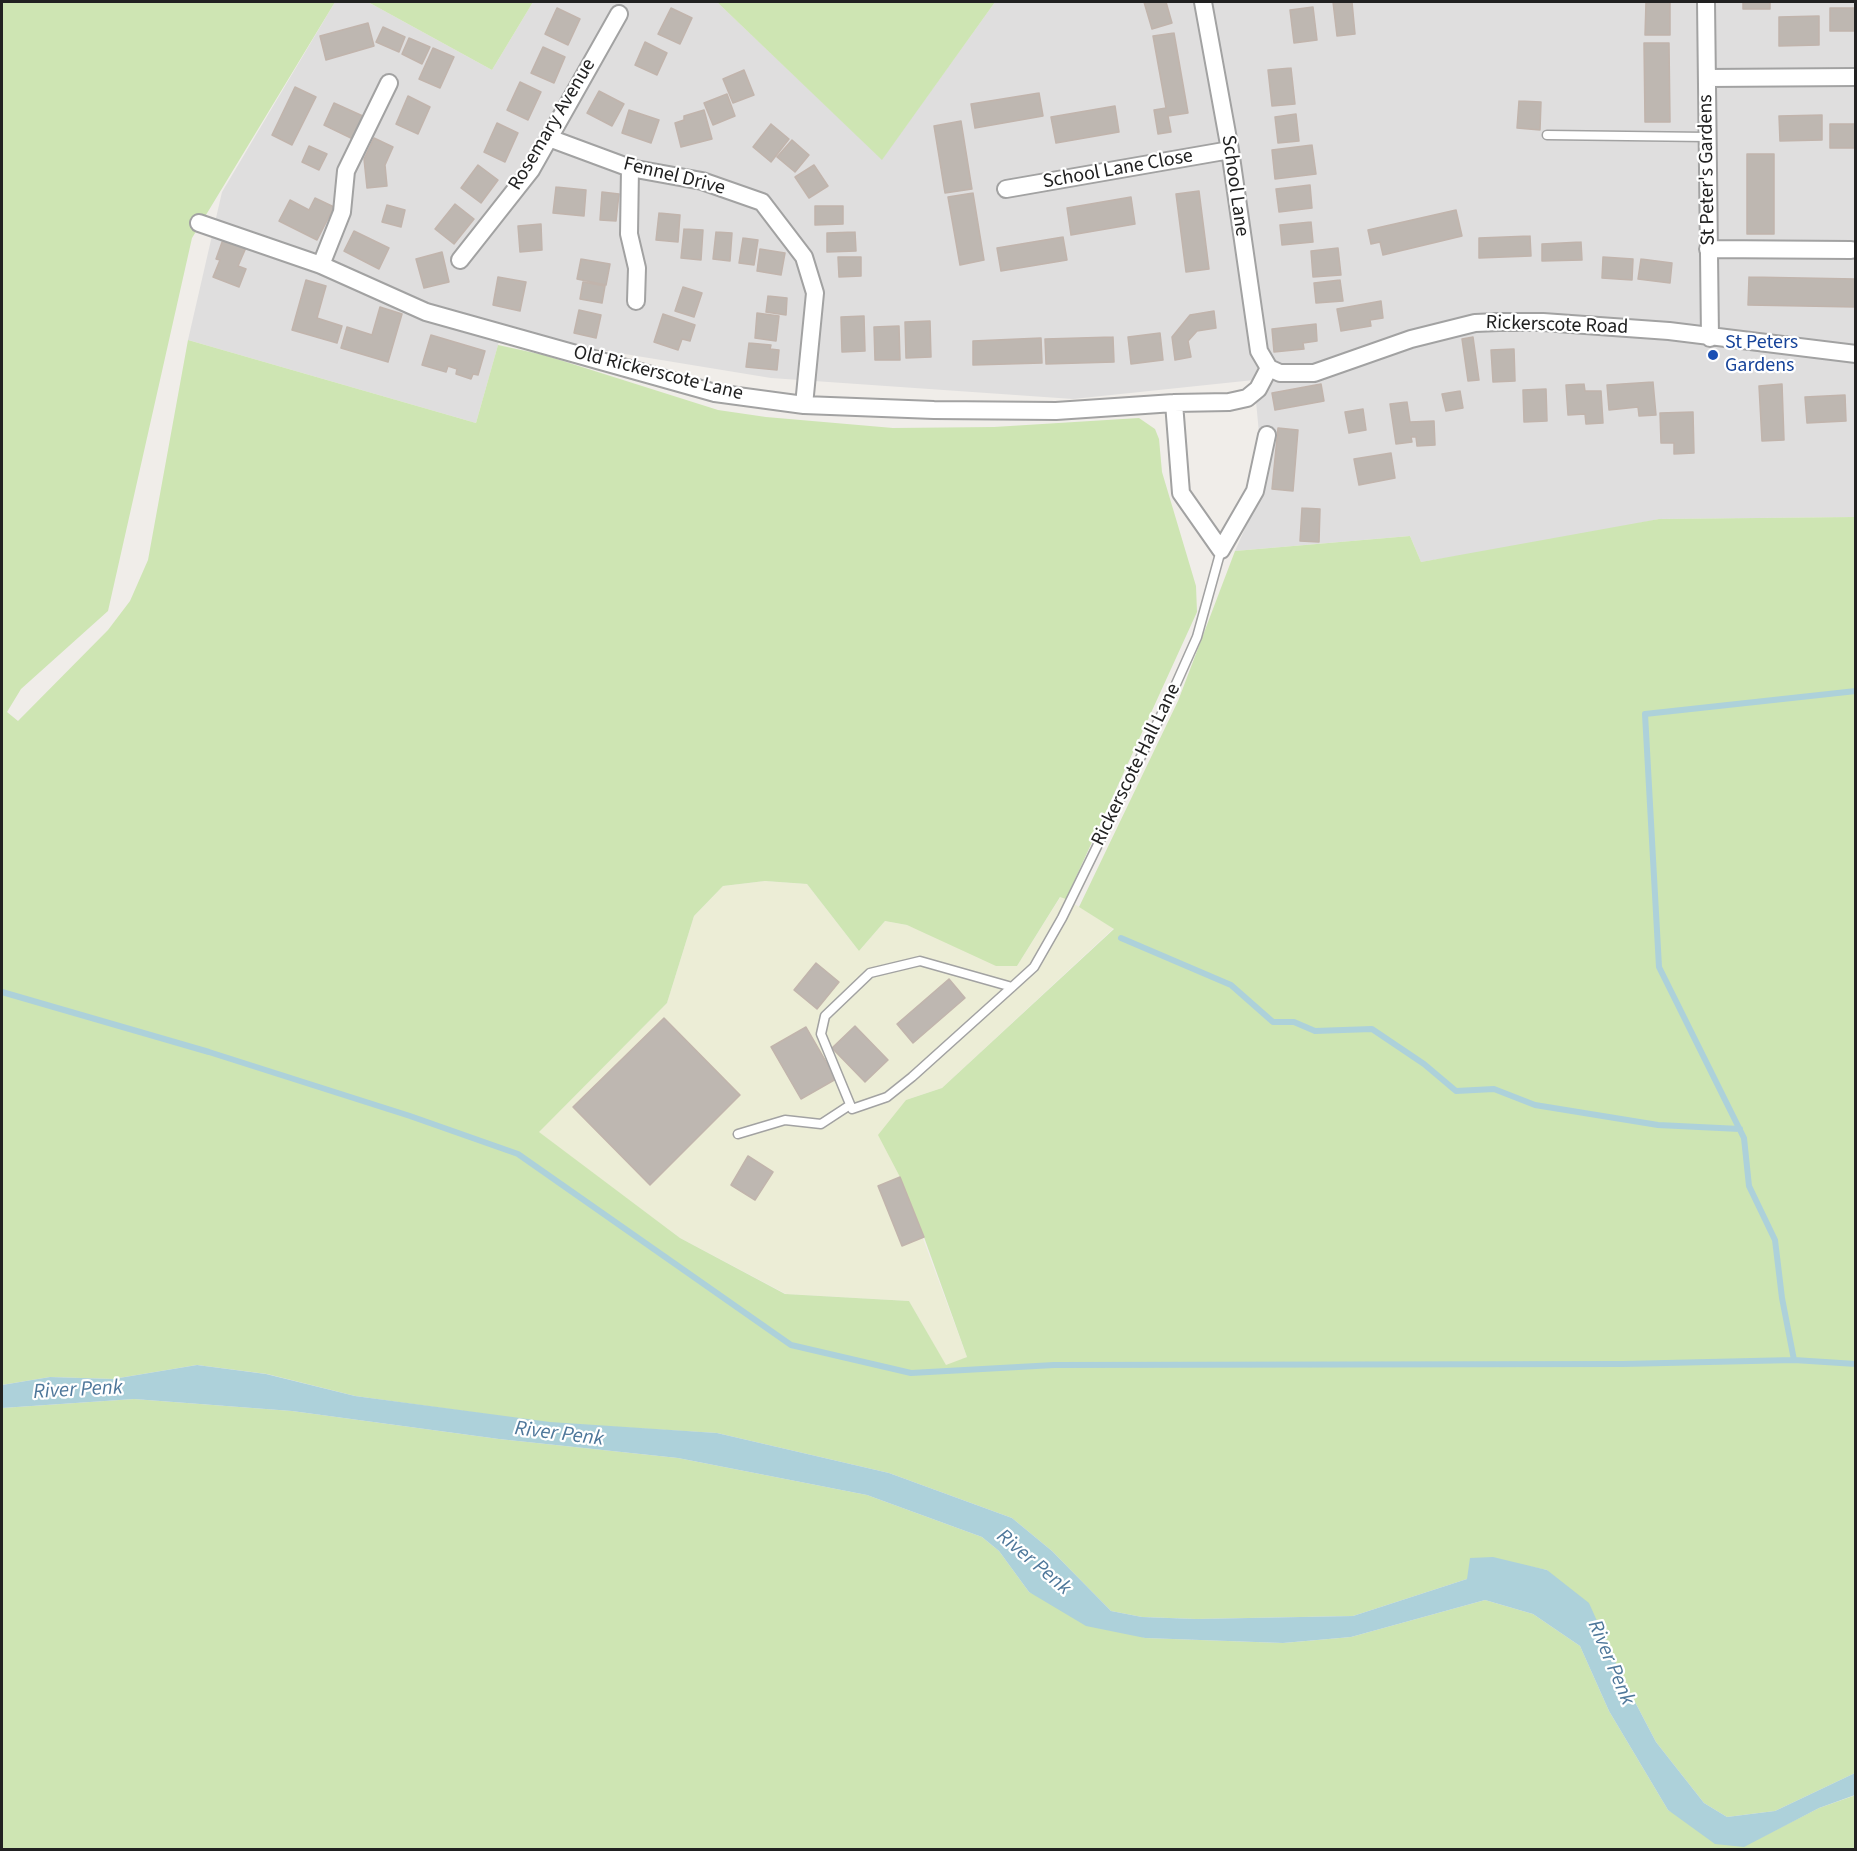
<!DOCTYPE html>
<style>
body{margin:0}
#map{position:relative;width:1857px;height:1851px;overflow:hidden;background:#f0ede9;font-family:"Source Sans 3",sans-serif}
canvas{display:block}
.frame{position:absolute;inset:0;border:3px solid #212121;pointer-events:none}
</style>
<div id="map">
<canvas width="1857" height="1851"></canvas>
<div class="frame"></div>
</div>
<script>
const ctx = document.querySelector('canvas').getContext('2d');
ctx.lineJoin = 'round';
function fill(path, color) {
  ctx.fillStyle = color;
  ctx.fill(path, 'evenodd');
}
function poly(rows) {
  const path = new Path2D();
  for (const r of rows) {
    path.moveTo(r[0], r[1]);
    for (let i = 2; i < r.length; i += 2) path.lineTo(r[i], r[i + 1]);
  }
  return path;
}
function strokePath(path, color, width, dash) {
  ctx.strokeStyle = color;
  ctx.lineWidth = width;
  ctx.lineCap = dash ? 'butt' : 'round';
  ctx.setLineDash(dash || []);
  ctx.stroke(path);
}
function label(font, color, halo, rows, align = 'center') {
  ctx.font = font + ' "Source Sans 3",sans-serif';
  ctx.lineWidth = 4.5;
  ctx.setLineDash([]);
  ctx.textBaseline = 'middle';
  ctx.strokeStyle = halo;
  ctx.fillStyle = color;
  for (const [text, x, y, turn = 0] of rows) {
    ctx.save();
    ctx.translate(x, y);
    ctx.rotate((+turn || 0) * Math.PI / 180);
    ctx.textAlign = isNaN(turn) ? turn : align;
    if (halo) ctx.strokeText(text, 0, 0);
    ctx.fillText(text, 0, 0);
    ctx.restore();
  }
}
fill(poly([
 [335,2,368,2,492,70,533,2,717,2,882,159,995,2,1855,2,1855,517,1659,519,1565,539,1421,562,1410,536,1235,551,1264,486,1254,380,1073,399,771,378,588,348,504,324,476,423,188,340,222,192]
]), '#dfdede');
fill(poly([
 [765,881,807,884,859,951,885,921,907,925,1017,966,1061,896,1114,928,942,1088,906,1100,900,1177,967,1357,946,1366,909,1301,786,1294,680,1238,538,1132,667,1003,694,916,723,886]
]), '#ecedd6');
fill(poly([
 [2,2,335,2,192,238,108,611,21,689,7,712,18,721,108,630,130,601,148,560,188,340,476,423,498,345,544,355,718,410,766,417,893,428,994,427,1139,418,1155,429,1159,439,1162,472,1196,586,1197,612,1066,899,1060,897,1017,966,996,966,907,925,885,921,859,951,807,884,765,881,723,886,694,916,667,1003,539,1132,680,1238,785,1294,909,1301,946,1365,967,1357,924,1237,900,1177,878,1135,906,1100,942,1088,1114,929,1079,907,1178,701,1235,551,1410,536,1421,562,1659,519,1855,517,1855,1773,1775,1811,1727,1817,1704,1803,1656,1742,1623,1679,1547,1570,1522,1565,1467,1579,1353,1616,1196,1619,1142,1617,1111,1611,1052,1551,1012,1518,889,1473,717,1433,550,1423,355,1396,267,1374,197,1365,113,1379,50,1377,2,1385],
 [368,2,533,2,492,70],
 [717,2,995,2,882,160],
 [134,1399,292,1411,499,1439,678,1458,867,1495,982,1537,999,1551,1029,1592,1145,1638,1283,1643,1351,1637,1485,1600,1533,1614,1580,1646,1609,1711,1668,1810,1744,1846,1819,1808,1856,1795,1855,1850,2,1850,2,1408]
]), '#cee5b3');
fill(poly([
 [197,1365,266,1374,355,1396,550,1422,717,1433,889,1473,1012,1518,1052,1551,1111,1611,1142,1617,1196,1619,1353,1616,1467,1579,1470,1558,1493,1557,1547,1570,1589,1603,1623,1679,1656,1742,1704,1803,1727,1817,1775,1811,1855,1773,1855,1795,1819,1808,1744,1847,1715,1844,1668,1810,1609,1711,1580,1646,1533,1614,1485,1600,1351,1637,1283,1643,1145,1638,1086,1626,1029,1592,999,1551,982,1537,867,1495,678,1458,499,1439,292,1411,134,1399,2,1408,2,1385,50,1377,113,1379]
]), '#add1da');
strokePath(poly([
 [1121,938,1231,985,1273,1022,1294,1022,1315,1031,1372,1029,1424,1064,1456,1091,1494,1089,1535,1105,1658,1125,1740,1129],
 [2,992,209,1052,410,1116,518,1154,791,1345,911,1373,1054,1365,1623,1364,1794,1360,1856,1364],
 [1794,1360,1782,1298,1775,1240,1749,1186,1744,1138,1659,967,1645,714,1856,691]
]), '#add1da', 6);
const building = poly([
 [1144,2,1166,2,1172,23,1152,29,1144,2],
 [1333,2,1352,2,1355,34,1337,36,1333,2],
 [1646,2,1670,2,1670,35,1645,35,1646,2],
 [1743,2,1770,2,1770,9,1743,9,1743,2],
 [1313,7,1317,40,1294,43,1290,10,1313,7],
 [557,8,580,19,568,45,545,34,557,8],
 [671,8,692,18,680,44,658,34,671,8],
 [1830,8,1856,8,1856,31,1830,31,1830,8],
 [1819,16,1819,45,1779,46,1779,17,1819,16],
 [368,23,374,46,326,60,320,36,368,23],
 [383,27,405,37,399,52,376,42,383,27],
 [1174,33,1188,113,1168,116,1171,132,1158,134,1154,110,1166,108,1153,36,1174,33],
 [409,38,430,47,422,64,402,54,409,38],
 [645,42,667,53,657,75,635,65,645,42],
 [1644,43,1669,43,1670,122,1645,122,1644,43],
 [543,47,565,57,554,83,531,73,543,47],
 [433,48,454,57,440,88,419,79,433,48],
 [1291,68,1295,104,1272,106,1268,70,1291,68],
 [744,70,754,95,733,103,723,79,744,70],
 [520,82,541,92,528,120,507,110,520,82],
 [295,87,316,97,292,145,272,135,295,87],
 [599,91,624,104,612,126,587,113,599,91],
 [1039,93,1043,116,975,128,971,104,1039,93],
 [727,94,735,116,713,125,704,103,727,94],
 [408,96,430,107,418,134,396,124,408,96],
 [1519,101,1541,102,1540,130,1517,128,1519,101],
 [334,103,365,117,355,140,324,125,334,103],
 [1115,106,1119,132,1056,143,1051,117,1115,106],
 [629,110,659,120,651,143,622,133,629,110],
 [704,110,712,139,681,147,675,123,684,120,684,116,704,110],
 [1296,114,1299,141,1278,143,1275,117,1296,114],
 [1822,115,1822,140,1780,141,1779,116,1822,115],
 [961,121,972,189,945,193,934,126,961,121],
 [497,123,518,133,505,162,484,152,497,123],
 [771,124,789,139,771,162,753,147,771,124],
 [1830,124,1856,124,1856,148,1830,148,1830,124],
 [374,138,393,147,385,165,387,186,367,188,364,159,374,138],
 [792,140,809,155,795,172,777,157,792,140],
 [1312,145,1316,174,1275,179,1272,150,1312,145],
 [309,146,327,154,319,170,302,162,309,146],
 [1747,154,1774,154,1774,234,1747,234,1747,154],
 [478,165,498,180,481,203,461,188,478,165],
 [814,165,828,186,809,198,795,177,814,165],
 [1310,185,1312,208,1279,212,1276,189,1310,185],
 [556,187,586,190,584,216,553,213,556,187],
 [1199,191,1209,269,1186,272,1176,194,1199,191],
 [602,192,619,194,616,221,600,220,602,192],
 [973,193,984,260,960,265,948,197,973,193],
 [1131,197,1135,224,1071,235,1067,208,1131,197],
 [315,198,334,207,317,240,279,221,290,200,309,210,315,198],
 [455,204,474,219,454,244,435,229,455,204],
 [387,205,405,210,401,227,382,222,387,205],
 [815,206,843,206,843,224,815,225,815,206],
 [1456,210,1462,236,1383,255,1380,242,1371,244,1368,230,1456,210],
 [659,213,680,215,678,242,656,240,659,213],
 [1311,222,1313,242,1282,245,1280,225,1311,222],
 [541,224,542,250,520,252,518,226,541,224],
 [684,229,703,230,701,260,681,258,684,229],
 [354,231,389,248,379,269,344,251,354,231],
 [716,232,732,233,730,261,713,259,716,232],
 [855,232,856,251,827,252,827,233,855,232],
 [225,234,248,243,238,266,246,269,239,287,213,277,220,260,216,259,225,234],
 [1530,236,1531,256,1479,258,1479,238,1530,236],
 [1063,237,1067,260,1001,271,997,248,1063,237],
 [743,238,758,240,754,265,739,263,743,238],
 [1581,242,1582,260,1542,261,1542,244,1581,242],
 [1338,248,1341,275,1313,277,1311,251,1338,248],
 [760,249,785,253,781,275,757,271,760,249],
 [442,252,449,282,424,288,416,259,442,252],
 [838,257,861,257,861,276,839,277,838,257],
 [1603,257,1633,259,1632,280,1602,278,1603,257],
 [581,259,610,264,606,285,577,279,581,259],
 [1641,259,1672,263,1670,283,1638,279,1641,259],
 [498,277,526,282,520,311,493,305,498,277],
 [1749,277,1856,279,1856,307,1748,305,1749,277],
 [306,280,326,286,317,318,342,326,337,343,292,330,306,280],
 [1340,280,1343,301,1316,303,1314,283,1340,280],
 [583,282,605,286,602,303,580,299,583,282],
 [683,287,702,293,694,317,675,311,683,287],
 [768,296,787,298,786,315,766,312,768,296],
 [1381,301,1383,318,1370,320,1371,326,1341,331,1337,309,1381,301],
 [380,307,402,314,388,362,341,348,347,327,372,335,380,307],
 [579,310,601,315,596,338,574,333,579,310],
 [1214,311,1216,328,1197,331,1188,341,1191,357,1175,360,1172,337,1190,315,1214,311],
 [757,313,779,316,776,341,755,338,757,313],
 [663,314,695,325,690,341,682,339,678,350,654,342,663,314],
 [864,316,865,351,842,352,841,317,864,316],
 [930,321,931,357,906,358,905,322,930,321],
 [1316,324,1317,341,1303,343,1304,349,1274,352,1272,329,1316,324],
 [899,326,900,360,875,360,874,327,899,326],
 [1160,333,1163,360,1131,364,1128,337,1160,333],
 [431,335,485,351,478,375,473,374,471,379,456,374,457,369,448,366,446,372,422,365,431,335],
 [1113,337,1114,362,1046,364,1045,339,1113,337],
 [1473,337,1479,380,1468,381,1462,339,1473,337],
 [1041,338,1042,363,973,365,973,341,1041,338],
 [749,343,771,345,770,349,779,350,777,370,746,367,749,343],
 [1514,349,1515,381,1493,382,1491,350,1514,349],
 [1653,382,1656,415,1639,416,1638,407,1609,410,1607,385,1653,382],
 [1321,384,1324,401,1275,410,1272,393,1321,384],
 [1584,384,1585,391,1601,391,1603,423,1586,424,1585,414,1568,415,1566,385,1584,384],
 [1782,384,1784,440,1762,441,1759,386,1782,384],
 [1546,389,1547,421,1524,422,1523,390,1546,389],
 [1460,391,1463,408,1446,411,1442,394,1460,391],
 [1845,395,1846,421,1807,423,1805,397,1845,395],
 [1407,402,1410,422,1434,421,1435,445,1417,446,1416,437,1411,437,1412,442,1396,444,1390,404,1407,402],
 [1363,409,1366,430,1349,433,1345,412,1363,409],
 [1693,412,1694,453,1674,454,1674,443,1661,443,1660,413,1693,412],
 [1278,428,1298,430,1293,491,1272,489,1278,428],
 [1391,453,1395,478,1359,485,1354,459,1391,453],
 [1302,508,1320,509,1319,542,1300,541,1302,508],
 [816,963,839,982,817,1009,794,990,816,963],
 [949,979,965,998,913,1043,897,1024,949,979],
 [664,1018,740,1095,650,1185,573,1107,664,1018],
 [855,1026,888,1060,865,1082,832,1048,855,1026],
 [806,1027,836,1079,801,1099,771,1047,806,1027],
 [748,1156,773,1172,755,1200,731,1185,748,1156],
 [900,1177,924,1237,902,1246,878,1186,900,1177]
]);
fill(building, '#beb7b1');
strokePath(building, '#c1b4ac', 1.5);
const service = poly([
 [1547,135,1707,137],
 [1012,987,920,961,870,973,825,1016,821,1034,852,1109,887,1097,912,1077,1012,987,1034,967,1062,918,1172,693,1197,637,1221,550],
 [738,1134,785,1120,821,1124,850,1105]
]);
const minor = poly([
 [1203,2,1230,150,1259,351,1269,368],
 [1706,2,1710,338],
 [1707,78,1856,77],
 [549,138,630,168,702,181,762,202,804,257,815,293,804,405],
 [630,168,629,234,637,268,636,301],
 [1006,189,1230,150],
 [199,223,321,265,426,312,715,393,804,405,934,410,1056,411,1174,403,1229,402,1247,398,1258,389,1269,368,1280,373,1314,373,1411,339,1475,323,1499,322,1543,322,1669,331,1856,354],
 [1708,249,1851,250],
 [460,260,531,170,619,14],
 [321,265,342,212,346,171,389,83],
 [1174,403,1181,493,1221,550,1255,491,1267,435]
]);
strokePath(service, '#a2a2a2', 11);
strokePath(minor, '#a2a2a2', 20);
strokePath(service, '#fff', 8);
strokePath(minor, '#fff', 16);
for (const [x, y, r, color] of [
 [1713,355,6,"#1a4fb4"]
]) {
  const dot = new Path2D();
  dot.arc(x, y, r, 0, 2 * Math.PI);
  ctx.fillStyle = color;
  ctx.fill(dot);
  strokePath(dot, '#fff', 2);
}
label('20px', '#212121', '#fff', [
 ["Rosemary Avenue",553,125,-59],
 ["School Lane Close",1118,170,-10],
 ["St Peter's Gardens",1708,170,-91],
 ["Fennel Drive",674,177,14],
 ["School Lane",1234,186,82],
 ["Rickerscote Road",1557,326,2],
 ["Old Rickerscote Lane",658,374,14],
 ["Rickerscote Hall Lane",1137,765,-64]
]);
label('20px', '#164399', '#fff', [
 ["St Peters",1725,344],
 ["Gardens",1725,367]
], 'left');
label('italic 21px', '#4e779a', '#fff', [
 ["River Penk",78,1391,-3],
 ["River Penk",559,1435,7],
 ["River Penk",1033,1563,40],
 ["River Penk",1610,1663,67]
]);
</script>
